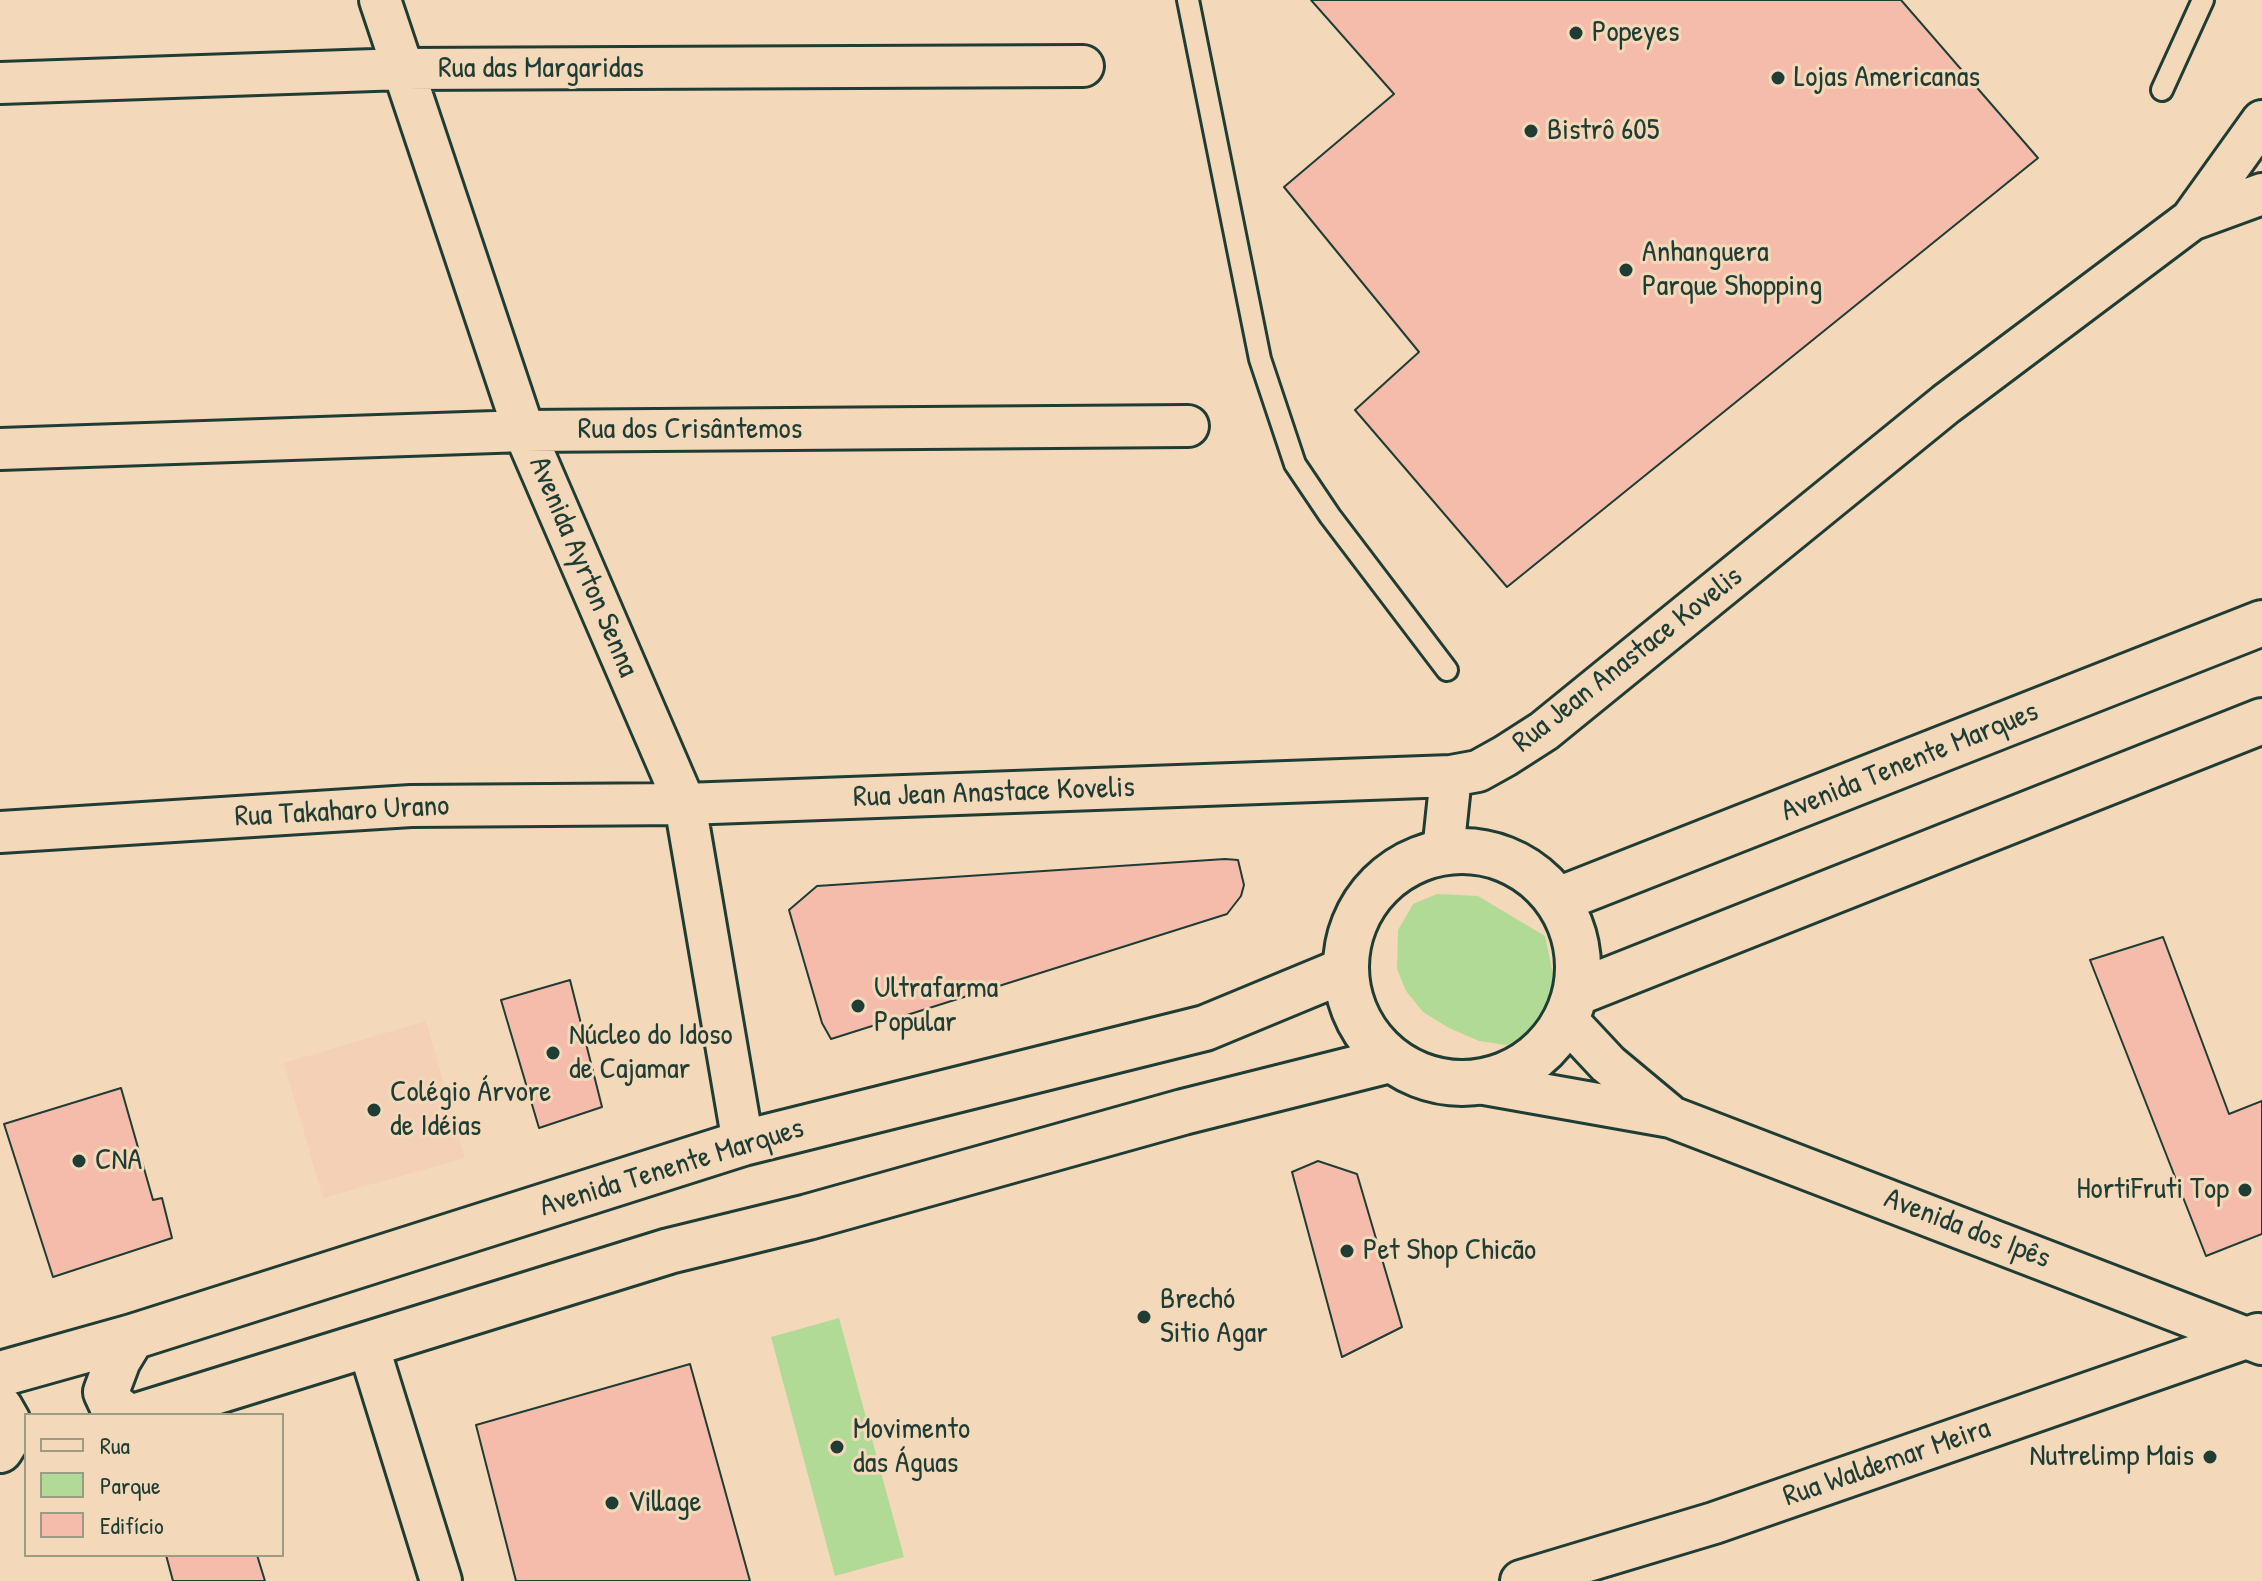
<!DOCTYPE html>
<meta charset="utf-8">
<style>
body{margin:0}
#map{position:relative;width:2262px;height:1581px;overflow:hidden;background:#f3d9ba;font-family:"Patrick Hand",sans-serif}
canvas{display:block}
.legend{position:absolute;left:24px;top:1413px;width:260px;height:144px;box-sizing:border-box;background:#f3d9ba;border:2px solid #9e9b84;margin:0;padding:10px 14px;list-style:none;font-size:24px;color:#1f3d34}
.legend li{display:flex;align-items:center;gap:16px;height:40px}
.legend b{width:40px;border:2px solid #9e9b84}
</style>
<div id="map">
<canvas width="2262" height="1581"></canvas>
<ul class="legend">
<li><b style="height:10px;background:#f3d9ba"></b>Rua</li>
<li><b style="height:22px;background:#b2da97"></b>Parque</li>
<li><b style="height:22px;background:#f5bcac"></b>Edifício</li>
</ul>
</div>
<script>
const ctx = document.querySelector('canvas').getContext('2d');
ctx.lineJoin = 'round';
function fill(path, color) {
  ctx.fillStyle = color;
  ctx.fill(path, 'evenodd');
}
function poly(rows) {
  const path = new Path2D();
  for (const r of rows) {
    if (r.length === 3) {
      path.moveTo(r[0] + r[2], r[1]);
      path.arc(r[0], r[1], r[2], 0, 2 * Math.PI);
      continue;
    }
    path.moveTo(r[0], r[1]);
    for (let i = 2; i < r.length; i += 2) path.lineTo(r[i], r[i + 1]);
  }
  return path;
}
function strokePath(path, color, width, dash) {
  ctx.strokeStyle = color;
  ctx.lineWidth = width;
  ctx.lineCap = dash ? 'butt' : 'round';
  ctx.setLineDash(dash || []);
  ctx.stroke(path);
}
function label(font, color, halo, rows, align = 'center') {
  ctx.font = font + ' "Patrick Hand",sans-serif';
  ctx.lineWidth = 6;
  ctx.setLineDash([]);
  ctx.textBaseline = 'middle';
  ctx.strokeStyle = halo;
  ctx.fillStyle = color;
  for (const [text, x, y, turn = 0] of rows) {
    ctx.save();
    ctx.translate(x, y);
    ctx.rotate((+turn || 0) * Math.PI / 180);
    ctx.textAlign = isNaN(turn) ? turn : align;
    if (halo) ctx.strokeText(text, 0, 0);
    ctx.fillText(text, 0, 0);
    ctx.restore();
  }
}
fill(poly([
 [426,1021,465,1158,323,1198,284,1063]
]), '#f4d0b6');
fill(poly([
 [1437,894,1478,896,1545,936,1555,983,1544,1019,1531,1036,1506,1045,1479,1041,1449,1028,1423,1012,1406,991,1397,969,1398,930,1413,904],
 [839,1318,904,1557,835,1576,771,1337]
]), '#b2da97');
const building = poly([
 [1311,0,1901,0,2038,158,1507,587,1355,410,1419,352,1284,187,1394,94,1311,0],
 [1225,859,1238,860,1244,885,1241,896,1227,914,831,1039,822,1023,789,910,817,886,1225,859],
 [2163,937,2229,1114,2262,1101,2262,1234,2206,1256,2090,960,2163,937],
 [570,980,602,1107,539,1128,501,1000,570,980],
 [121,1088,153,1200,162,1198,172,1238,53,1277,4,1124,121,1088],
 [1318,1161,1357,1174,1402,1327,1342,1357,1292,1172,1318,1161],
 [690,1364,750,1581,516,1581,476,1425,690,1364],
 [166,1555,257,1555,265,1581,173,1581,166,1555]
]);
fill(building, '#f5bcac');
strokePath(building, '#1f3d34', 2);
const service = poly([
 [1188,0,1260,359,1295,464,1330,516,1447,670],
 [2162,90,2203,0]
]);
const minor = poly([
 [380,0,524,431,685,804,743,1143],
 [0,83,403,69,1083,66],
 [2191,220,2262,194],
 [0,449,524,431,1188,426],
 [0,832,411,806,685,804,1451,776,1478,771,1505,756,1544,731,1946,404,2191,220,2262,121],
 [1443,852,1451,776],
 [1566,1019,1608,1064,1668,1114],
 [1479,1083,1671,1117,2262,1344],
 [368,1345,441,1581],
 [1521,1581,1714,1523,2258,1334]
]);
const secondary = poly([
 [1462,967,116],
 [1558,900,2262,623],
 [1576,993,2262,721],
 [0,1374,132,1337,743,1143,1205,1028,1345,970],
 [0,1408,8,1422,7,1439,0,1450],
 [125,1415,112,1405,106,1392,118,1360,132,1337],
 [140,1415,669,1251,808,1217,1183,1112,1390,1060]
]);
strokePath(service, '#1f3d34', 26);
strokePath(minor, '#1f3d34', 46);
strokePath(secondary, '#1f3d34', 50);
strokePath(service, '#f3d9ba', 20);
strokePath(minor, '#f3d9ba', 40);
strokePath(secondary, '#f3d9ba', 44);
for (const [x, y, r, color] of [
 [1576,33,8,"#1f3d34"],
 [1778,78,8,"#1f3d34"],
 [1531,131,8,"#1f3d34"],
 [1626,270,8,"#1f3d34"],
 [858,1006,8,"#1f3d34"],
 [553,1053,8,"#1f3d34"],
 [374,1110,8,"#1f3d34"],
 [79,1161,8,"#1f3d34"],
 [2245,1190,8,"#1f3d34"],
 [1347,1251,8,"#1f3d34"],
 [1144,1317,8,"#1f3d34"],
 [837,1447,8,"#1f3d34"],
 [2210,1457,8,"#1f3d34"],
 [612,1503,8,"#1f3d34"]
]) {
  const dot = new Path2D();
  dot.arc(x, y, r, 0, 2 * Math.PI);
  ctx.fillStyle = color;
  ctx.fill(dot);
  strokePath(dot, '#f3d9ba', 3);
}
label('30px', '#1f3d34', '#f3d9ba', [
 ["Popeyes",1592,33],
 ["Lojas Americanas",1794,78],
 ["Bistrô 605",1547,131],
 ["Anhanguera",1642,253],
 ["Parque Shopping",1642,287],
 ["Ultrafarma",874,989],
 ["Popular",874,1023],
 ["Núcleo do Idoso",569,1036],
 ["de Cajamar",569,1070],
 ["Colégio Árvore",390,1093],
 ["de Idéias",390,1127],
 ["CNA",95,1161],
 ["HortiFruti Top",2229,1190,"right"],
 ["Pet Shop Chicão",1363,1251],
 ["Brechó",1160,1300],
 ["Sitio Agar",1160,1334],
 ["Movimento",853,1430],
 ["das Águas",853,1464],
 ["Nutrelimp Mais",2194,1457,"right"],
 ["Village",628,1503]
], 'left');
label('30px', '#1f3d34', '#f3d9ba', [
 ["Rua das Margaridas",541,69],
 ["Rua dos Crisântemos",690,430],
 ["Avenida Ayrton Senna",583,567,67],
 ["Rua Jean Anastace Kovelis",1628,660,-38],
 ["Avenida Tenente Marques",1910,762,-22],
 ["Rua Jean Anastace Kovelis",994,793,-2],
 ["Rua Takaharo Urano",342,812,-3],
 ["Avenida Tenente Marques",672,1168,-17],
 ["Avenida dos Ipês",1967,1229,21],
 ["Rua Waldemar Meira",1887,1463,-19]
]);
</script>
